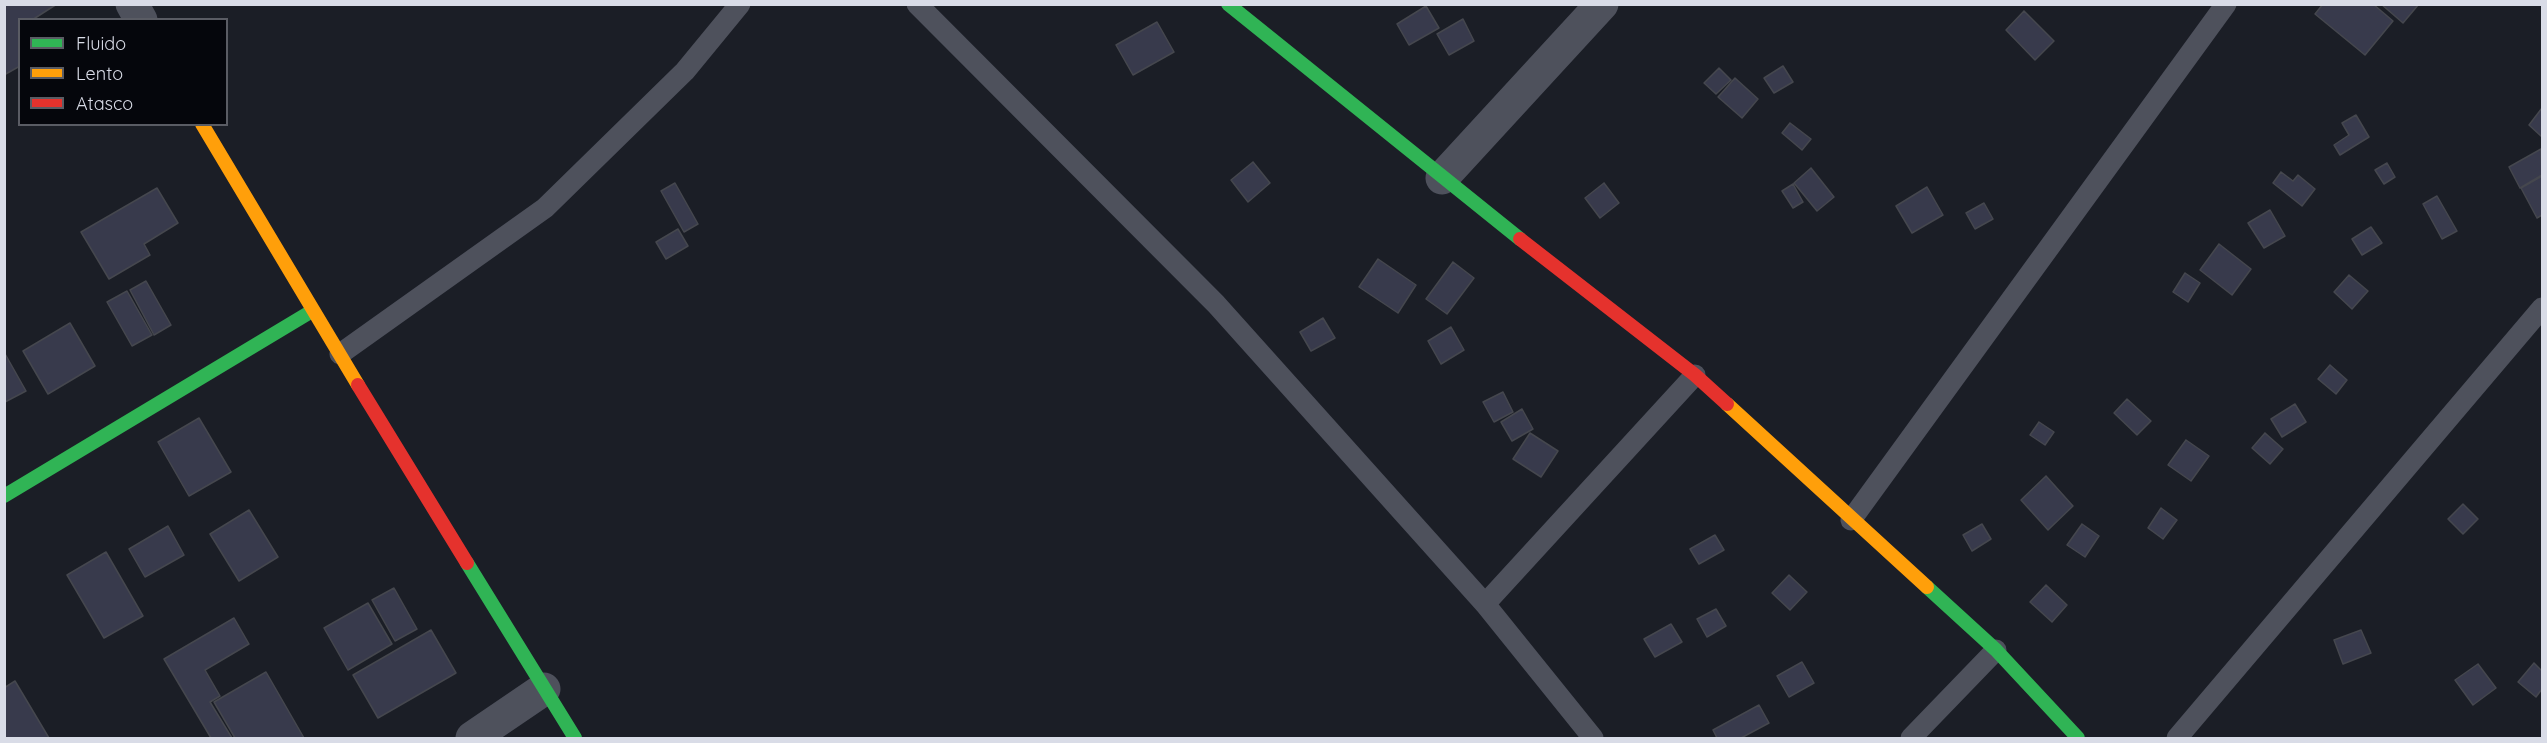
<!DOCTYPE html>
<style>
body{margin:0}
#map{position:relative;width:2547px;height:743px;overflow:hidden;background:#1b1e26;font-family:Quicksand,sans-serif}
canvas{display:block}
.frame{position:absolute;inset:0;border:6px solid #d9dce7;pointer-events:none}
.legend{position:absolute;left:18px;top:18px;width:210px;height:108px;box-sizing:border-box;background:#05060c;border:2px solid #5a5c64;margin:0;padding:8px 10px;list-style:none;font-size:18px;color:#d9dce7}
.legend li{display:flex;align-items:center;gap:12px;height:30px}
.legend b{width:30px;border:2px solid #5a5c64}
</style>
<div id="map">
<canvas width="2547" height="743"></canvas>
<div class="frame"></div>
<ul class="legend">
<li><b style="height:8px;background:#30b455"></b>Fluido</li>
<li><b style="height:8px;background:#ff9f0a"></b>Lento</li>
<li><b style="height:8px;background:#e5322d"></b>Atasco</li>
</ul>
</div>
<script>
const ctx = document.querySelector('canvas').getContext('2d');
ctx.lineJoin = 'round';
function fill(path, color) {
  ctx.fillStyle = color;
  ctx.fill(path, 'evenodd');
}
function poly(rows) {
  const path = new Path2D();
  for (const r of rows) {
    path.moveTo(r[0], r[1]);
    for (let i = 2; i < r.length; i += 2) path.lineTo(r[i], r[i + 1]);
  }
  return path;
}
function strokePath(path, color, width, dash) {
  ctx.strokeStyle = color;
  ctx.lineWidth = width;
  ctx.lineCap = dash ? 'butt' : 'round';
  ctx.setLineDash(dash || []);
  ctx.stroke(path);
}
const building = poly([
 [7,4,57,4,32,20,20,20,20,66,4,75,4,6,7,4],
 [2323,4,2373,4,2393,21,2365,55,2315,14,2323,4],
 [2381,4,2419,4,2403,23,2381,4],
 [1426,6,1439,28,1409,45,1397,24,1426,6],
 [2024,11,2054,41,2035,60,2006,30,2024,11],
 [1463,19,1474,41,1449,55,1437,34,1463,19],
 [1157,22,1174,52,1133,75,1116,45,1157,22],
 [1783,66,1793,82,1774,93,1764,78,1783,66],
 [1719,68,1731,80,1716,94,1704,83,1719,68],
 [1735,78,1758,99,1742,118,1718,97,1735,78],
 [2542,108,2542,137,2529,125,2542,108],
 [2356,115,2369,137,2340,155,2334,145,2349,135,2342,123,2356,115],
 [1790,123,1811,139,1802,150,1782,133,1790,123],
 [2541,149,2542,175,2520,188,2509,167,2541,149],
 [1253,162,1270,183,1248,202,1231,180,1253,162],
 [2387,163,2395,177,2384,184,2375,170,2387,163],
 [1811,168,1834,197,1817,211,1794,183,1811,168],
 [2281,172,2293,181,2298,175,2315,189,2302,206,2273,183,2281,172],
 [2542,176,2542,215,2537,218,2521,188,2542,176],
 [675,183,698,224,684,232,661,191,675,183],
 [1604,183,1619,203,1600,218,1585,198,1604,183],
 [1793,184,1803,202,1793,208,1782,191,1793,184],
 [1927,187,1943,215,1912,233,1896,206,1927,187],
 [157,188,178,223,144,244,150,255,109,279,81,232,157,188],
 [2437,196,2457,231,2442,239,2423,204,2437,196],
 [1984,203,1993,219,1975,229,1966,213,1984,203],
 [2270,210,2285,236,2264,248,2248,223,2270,210],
 [2371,227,2382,243,2362,255,2352,239,2371,227],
 [678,229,688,246,666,259,656,242,678,229],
 [2219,244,2251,269,2232,295,2200,270,2219,244],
 [1378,259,1416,285,1398,313,1359,287,1378,259],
 [1453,262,1474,278,1447,314,1426,299,1453,262],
 [2185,273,2200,283,2188,302,2173,292,2185,273],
 [2349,275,2368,291,2352,309,2334,292,2349,275],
 [146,281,171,325,154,335,130,290,146,281],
 [127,291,152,335,132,346,107,302,127,291],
 [1323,318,1335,338,1311,351,1300,332,1323,318],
 [70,323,95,366,48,394,23,351,70,323],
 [1451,327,1464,350,1441,364,1428,341,1451,327],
 [4,352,26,391,5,402,4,402,4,352],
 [2330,365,2347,380,2336,394,2318,379,2330,365],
 [1503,392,1513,412,1494,422,1483,402,1503,392],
 [2127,399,2151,421,2137,435,2114,413,2127,399],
 [2295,404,2306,422,2282,437,2271,419,2295,404],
 [1522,409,1533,429,1512,441,1501,422,1522,409],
 [199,418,231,472,189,496,158,442,199,418],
 [2039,422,2054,432,2045,445,2030,435,2039,422],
 [1530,433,1558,451,1541,477,1513,459,1530,433],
 [2265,433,2283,449,2270,464,2252,448,2265,433],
 [2186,440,2209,456,2191,481,2168,465,2186,440],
 [2046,476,2073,506,2048,530,2021,500,2046,476],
 [2463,504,2478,519,2463,534,2448,519,2463,504],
 [2161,508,2177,520,2163,539,2148,528,2161,508],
 [249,510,278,557,239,581,210,534,249,510],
 [1982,524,1991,539,1972,551,1963,535,1982,524],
 [2082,524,2099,536,2085,557,2067,545,2082,524],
 [168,526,184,555,145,577,129,549,168,526],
 [1715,535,1724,550,1699,564,1690,549,1715,535],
 [106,552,143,616,104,638,67,575,106,552],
 [1789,575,1807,592,1790,610,1772,593,1789,575],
 [2046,585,2067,605,2052,622,2030,602,2046,585],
 [394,588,417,629,395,641,372,600,394,588],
 [368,603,392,644,348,670,324,628,368,603],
 [1716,609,1726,626,1707,637,1697,619,1716,609],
 [234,618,249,644,205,670,220,696,210,702,232,738,211,738,164,659,234,618],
 [1671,624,1682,642,1655,657,1644,639,1671,624],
 [431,630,456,673,378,718,353,675,431,630],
 [2361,630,2371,653,2343,664,2334,640,2361,630],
 [1802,662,1814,683,1789,697,1777,676,1802,662],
 [2534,663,2542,671,2542,689,2536,697,2518,682,2534,663],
 [2478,664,2496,688,2473,705,2455,680,2478,664],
 [266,672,304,738,235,738,214,702,266,672],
 [15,681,49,738,4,738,4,688,15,681],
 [1759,705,1769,723,1741,738,1717,738,1713,730,1759,705]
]);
fill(building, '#383a4c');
strokePath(building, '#45474e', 1.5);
strokePath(poly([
 [917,4,1216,304,1485,604,1593,738],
 [340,354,545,208,685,71,740,4],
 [1851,520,2226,4],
 [1485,604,1695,375],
 [1911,738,1996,650],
 [2177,738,2542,308]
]), '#4e515c', 21);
strokePath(poly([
 [132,4,141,20],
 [1442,178,1602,4],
 [472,738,544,689]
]), '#4e515c', 33);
strokePath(poly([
 [1228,4,1520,239],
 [4,496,312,311],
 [467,563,575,738],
 [1927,587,1996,650,2078,738]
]), '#30b455', 14);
strokePath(poly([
 [202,124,358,385],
 [1727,404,1927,587]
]), '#ff9f0a', 14);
strokePath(poly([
 [1520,239,1695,375,1727,404],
 [358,385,467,563]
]), '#e5322d', 14);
</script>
